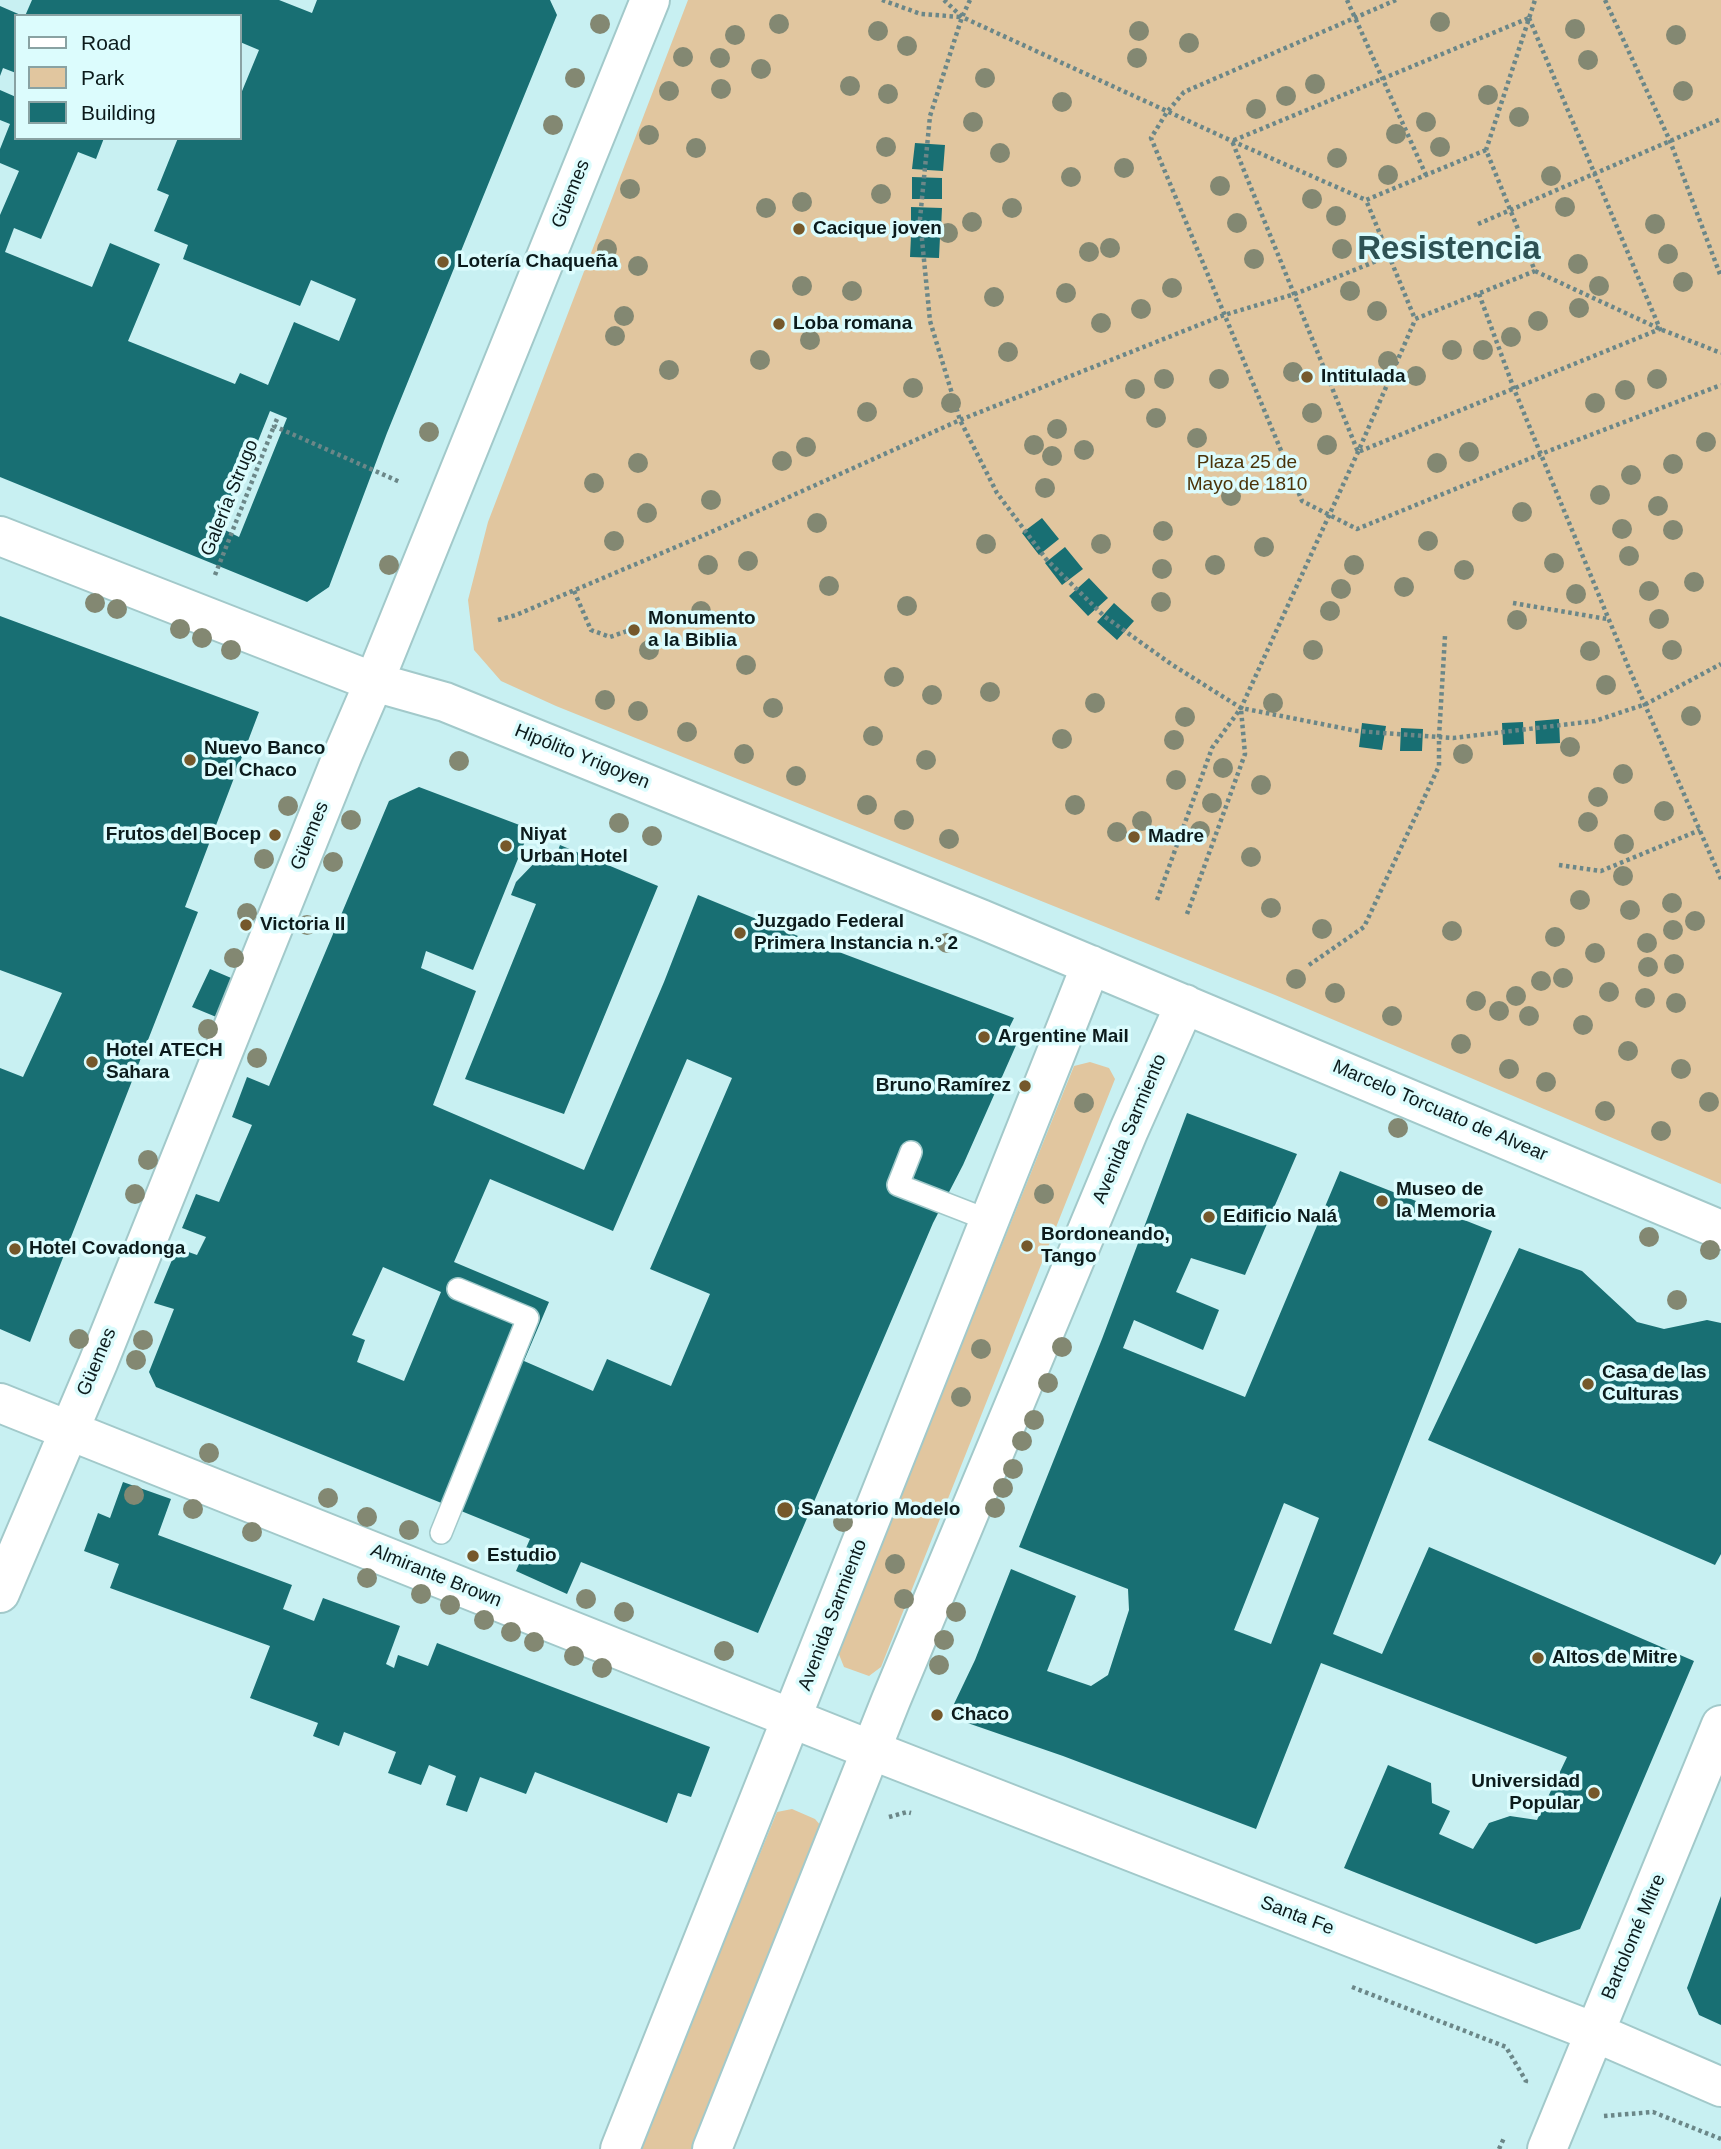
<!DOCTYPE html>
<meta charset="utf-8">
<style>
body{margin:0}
#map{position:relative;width:1721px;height:2149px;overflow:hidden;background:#c8f0f2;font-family:Helvetica,sans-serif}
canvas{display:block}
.legend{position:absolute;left:14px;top:14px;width:228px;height:126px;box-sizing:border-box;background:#dcfcfd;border:2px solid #89a2a3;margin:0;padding:9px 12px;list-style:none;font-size:21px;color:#0c1b1c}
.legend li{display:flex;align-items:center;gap:14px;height:35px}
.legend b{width:35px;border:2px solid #89a2a3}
</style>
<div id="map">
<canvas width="1721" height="2149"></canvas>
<ul class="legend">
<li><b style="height:9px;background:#fff"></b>Road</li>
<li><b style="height:19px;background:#e1c69f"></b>Park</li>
<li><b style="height:19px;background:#186f73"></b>Building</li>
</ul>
</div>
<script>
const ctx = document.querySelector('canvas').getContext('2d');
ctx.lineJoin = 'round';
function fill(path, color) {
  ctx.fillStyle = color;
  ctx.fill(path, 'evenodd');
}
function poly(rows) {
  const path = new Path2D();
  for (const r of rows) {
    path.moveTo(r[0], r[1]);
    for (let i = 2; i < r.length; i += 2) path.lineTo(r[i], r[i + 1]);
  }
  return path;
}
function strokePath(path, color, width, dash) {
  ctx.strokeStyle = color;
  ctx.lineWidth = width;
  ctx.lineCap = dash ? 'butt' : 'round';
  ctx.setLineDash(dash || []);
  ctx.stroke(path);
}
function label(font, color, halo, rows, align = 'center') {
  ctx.font = font + ' Helvetica,sans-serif';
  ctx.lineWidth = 7;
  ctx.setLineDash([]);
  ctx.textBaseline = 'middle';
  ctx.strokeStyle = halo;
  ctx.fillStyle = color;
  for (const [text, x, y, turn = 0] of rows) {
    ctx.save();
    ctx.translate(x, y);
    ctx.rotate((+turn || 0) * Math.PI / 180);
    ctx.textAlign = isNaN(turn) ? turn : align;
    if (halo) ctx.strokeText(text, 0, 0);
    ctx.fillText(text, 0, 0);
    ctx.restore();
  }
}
fill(poly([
 [688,0,1721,0,1721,1184,1275,995,556,706,501,681,474,650,468,600,488,522],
 [1090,1062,1109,1068,1115,1079,881,1667,869,1676,844,1667,838,1652,1074,1066],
 [792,1809,815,1819,822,1827,693,2149,639,2149,777,1812]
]), '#e1c69f');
fill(poly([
 [32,0,279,0,312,13,317,0,550,0,557,15,387,433,329,587,307,602,0,477,0,215,19,171,0,163,0,149,10,124,0,120,0,90,16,97,16,138,104,138,96,159,78,152,41,239,14,228,5,252,92,287,110,243,160,264,128,341,235,384,240,373,268,385,294,322,339,341,356,299,311,280,300,306,183,259,188,245,154,231,169,195,157,190,178,138,240,138,240,96,259,50,240,42,240,16,25,16],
 [270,411,287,418,239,537,223,529],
 [0,6,23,16,16,16,16,73,3,68,0,76],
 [915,143,945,145,943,171,912,169],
 [912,177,942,178,942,199,912,199],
 [911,207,942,208,941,229,911,228],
 [911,236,940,237,939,258,910,257],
 [1042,518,1059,539,1039,555,1022,533],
 [1065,547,1083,569,1062,585,1045,563],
 [1089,578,1108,598,1088,616,1069,596],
 [1114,603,1134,621,1117,640,1097,622],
 [0,616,259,712,185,907,198,912,30,1342,0,1329,0,1068,23,1077,62,993,0,970],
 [1559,719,1560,743,1536,744,1535,721],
 [1523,722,1524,744,1503,745,1502,723],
 [1362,723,1386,726,1382,750,1359,747],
 [1401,728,1423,729,1422,751,1400,751],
 [419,787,530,829,473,970,426,951,421,968,476,991,433,1105,584,1170,664,982,698,895,815,943,1014,1018,1008,1030,1021,1034,963,1165,933,1223,758,1633,581,1562,567,1594,516,1571,530,1539,156,1387,149,1372,174,1309,154,1303,177,1248,197,1255,206,1237,182,1228,196,1194,219,1202,252,1125,232,1117,247,1077,269,1086,389,801],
 [687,1059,732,1078,650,1269,710,1294,671,1386,607,1359,593,1391,524,1361,549,1302,454,1262,490,1179,613,1231],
 [383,1267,441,1292,404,1381,357,1362,365,1340,352,1335],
 [560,845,658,886,564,1114,465,1079,536,904,511,895,516,882,543,854,555,859],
 [210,969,243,983,226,1021,192,1007],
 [1187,1113,1297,1154,1245,1275,1191,1258,1176,1292,1219,1310,1203,1350,1134,1320,1123,1348,1245,1397,1340,1171,1492,1231,1333,1634,1382,1654,1429,1547,1694,1661,1580,1929,1536,1944,1344,1868,1388,1765,1431,1783,1432,1803,1450,1811,1439,1834,1473,1849,1489,1823,1510,1816,1537,1820,1567,1757,1321,1663,1256,1829,1063,1756,956,1719,954,1704,975,1660,1011,1569,1076,1596,1047,1671,1091,1686,1108,1675,1129,1610,1128,1589,1019,1547,1102,1339],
 [1284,1503,1319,1518,1271,1644,1234,1630],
 [1519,1248,1582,1271,1637,1322,1664,1329,1707,1320,1721,1323,1721,1554,1715,1565,1428,1440],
 [123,1482,171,1499,158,1535,292,1585,283,1609,314,1621,323,1598,400,1626,386,1664,394,1668,398,1655,428,1666,437,1643,710,1747,691,1797,678,1793,667,1823,535,1772,526,1794,480,1777,467,1812,446,1805,456,1776,429,1765,421,1785,388,1773,396,1752,344,1732,339,1746,313,1736,318,1723,250,1698,270,1646,110,1588,119,1564,84,1551,98,1513,110,1518],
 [1721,1896,1721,2025,1699,2015,1687,1988]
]), '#186f73');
const service = poly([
 [911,1152,898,1185,988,1220],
 [441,1533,528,1318,458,1289]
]);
const minor = poly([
 [0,536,374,682,343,754,98,1363,0,1593],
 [0,1403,871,1750,1594,2032,1721,2087],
 [1547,2149,1721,1725]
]);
const primary = poly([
 [650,0,374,682,445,702,981,919,1721,1230],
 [620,2149,1091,965],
 [712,2149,891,1700,1129,1130,1185,1004]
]);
strokePath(service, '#a2c9ca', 24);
strokePath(minor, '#a2c9ca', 42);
strokePath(primary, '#a2c9ca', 42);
strokePath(poly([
 [882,0,921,14,961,17],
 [944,0,962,17,1232,141,1366,200],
 [970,0,962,17,930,116,920,219,930,321,960,420,997,493,1046,559,1104,616,1171,664,1241,708,1357,731,1453,738,1595,721,1646,704,1721,664],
 [1347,0,1426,175],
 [1396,0,1184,92,1167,112,1151,138,1302,501,1357,529,1541,454,1721,385],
 [1605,0,1670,141,1721,277],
 [1529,18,1660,329,1358,452,1232,141,1529,18],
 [1486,150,1366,200,1415,319,1535,271,1486,150,1535,0],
 [1478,224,1721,119],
 [1535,271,1660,329,1721,353],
 [1479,294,1514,389,1628,666,1721,879],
 [277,419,274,426,400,482],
 [215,575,274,426],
 [574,591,591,630,610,637,627,631],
 [1513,603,1607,619],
 [498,620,516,615,709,533,960,420,1224,315,1295,294,1421,243],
 [1559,865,1601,871,1700,830],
 [1157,900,1212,748,1241,708,1358,452,1415,320],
 [1187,914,1245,754,1241,709],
 [1309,965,1364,927,1439,766,1439,737,1445,636],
 [889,1817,907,1812,911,1813],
 [1352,1987,1506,2047,1526,2081,1525,2084],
 [1604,2116,1653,2112,1721,2139],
 [1499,2149,1504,2138]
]), '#6b8788', 4.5, [3.5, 3.5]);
strokePath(service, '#fff', 21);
strokePath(minor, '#fff', 38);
strokePath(primary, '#fff', 38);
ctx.fillStyle = '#838872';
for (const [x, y] of [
 [1440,22],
 [600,24],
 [779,24],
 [1575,29],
 [878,31],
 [1139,31],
 [735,35],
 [1676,35],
 [1189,43],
 [907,46],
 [683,57],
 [720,58],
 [1137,58],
 [1588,60],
 [761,69],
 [575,78],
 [985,78],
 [1315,84],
 [850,86],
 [721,89],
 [669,91],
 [1683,91],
 [888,94],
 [1488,95],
 [1286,96],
 [1062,102],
 [1256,109],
 [1519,117],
 [973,122],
 [1426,122],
 [553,125],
 [1396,134],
 [649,135],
 [886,147],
 [1440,147],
 [696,148],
 [1000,153],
 [1337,158],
 [1124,168],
 [1388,175],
 [1551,176],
 [1071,177],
 [1220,186],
 [630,189],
 [881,194],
 [1312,199],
 [802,202],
 [1565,207],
 [766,208],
 [1012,208],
 [1336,216],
 [972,222],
 [1237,223],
 [1655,224],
 [948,233],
 [1110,248],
 [607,249],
 [1342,249],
 [1089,252],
 [1668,254],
 [1254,259],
 [1578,264],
 [638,266],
 [1683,282],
 [802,286],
 [1599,286],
 [1172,288],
 [852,291],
 [1350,291],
 [1066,293],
 [994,297],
 [1579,308],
 [1141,309],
 [1377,311],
 [624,316],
 [1538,321],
 [1101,323],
 [615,336],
 [1511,337],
 [810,340],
 [1452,350],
 [1483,350],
 [1008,352],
 [760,360],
 [1388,361],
 [669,370],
 [1293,372],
 [1416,376],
 [1164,379],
 [1219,379],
 [1657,379],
 [913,388],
 [1135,389],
 [1625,390],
 [951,403],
 [1595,403],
 [867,412],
 [1312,413],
 [1156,418],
 [1057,429],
 [429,432],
 [1197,438],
 [1706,442],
 [1034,445],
 [1327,445],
 [806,447],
 [1084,450],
 [1469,452],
 [1052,456],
 [782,461],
 [638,463],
 [1437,463],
 [1673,464],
 [1631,475],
 [594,483],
 [1045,488],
 [1600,495],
 [1231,496],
 [711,500],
 [1658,506],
 [1522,512],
 [647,513],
 [817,523],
 [1622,529],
 [1673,530],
 [1163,531],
 [614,541],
 [1428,541],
 [986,544],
 [1101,544],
 [1264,547],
 [1629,556],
 [748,561],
 [1554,563],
 [389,565],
 [708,565],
 [1215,565],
 [1354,565],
 [1162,569],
 [1464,570],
 [1694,582],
 [829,586],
 [1404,587],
 [1341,589],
 [1649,591],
 [1576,594],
 [1161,602],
 [95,603],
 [907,606],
 [117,609],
 [701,611],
 [1330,611],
 [1659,619],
 [1517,620],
 [180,629],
 [202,638],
 [231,650],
 [649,650],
 [1313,650],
 [1672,650],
 [1590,651],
 [746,665],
 [894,677],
 [1606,685],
 [990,692],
 [932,695],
 [605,700],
 [1095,703],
 [1273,703],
 [773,708],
 [638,711],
 [1691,716],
 [1185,717],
 [687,732],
 [873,736],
 [1062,739],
 [1174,740],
 [1570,747],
 [744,754],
 [1463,754],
 [926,760],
 [459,761],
 [1223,768],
 [1623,774],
 [796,776],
 [1176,780],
 [1261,785],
 [1598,797],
 [1212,803],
 [867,805],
 [1075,805],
 [288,806],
 [1664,811],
 [351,820],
 [904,820],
 [1142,821],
 [1588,822],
 [619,823],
 [1200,831],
 [1117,832],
 [652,836],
 [949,839],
 [1624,844],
 [1251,857],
 [264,859],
 [333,862],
 [1623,876],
 [1580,900],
 [1672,903],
 [1271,908],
 [1630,910],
 [247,913],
 [1695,921],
 [307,925],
 [1322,929],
 [1673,930],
 [1452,931],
 [1555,937],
 [947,943],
 [1647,943],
 [1595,953],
 [234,958],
 [1674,964],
 [1648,967],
 [1563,978],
 [1296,979],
 [1541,981],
 [1609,992],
 [1335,993],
 [1516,996],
 [1645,998],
 [1476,1001],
 [1676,1003],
 [1499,1011],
 [1392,1016],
 [1529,1016],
 [1583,1025],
 [208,1029],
 [1461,1044],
 [1628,1051],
 [257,1058],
 [1509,1069],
 [1681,1069],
 [1546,1082],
 [1709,1102],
 [1084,1103],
 [1605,1111],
 [1398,1128],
 [1661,1131],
 [148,1160],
 [135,1194],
 [1044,1194],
 [1649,1237],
 [1710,1250],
 [1677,1300],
 [79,1339],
 [143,1340],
 [1062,1347],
 [981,1349],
 [136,1360],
 [1048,1383],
 [961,1397],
 [1034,1420],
 [1022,1441],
 [209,1453],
 [1013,1469],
 [1003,1488],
 [134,1495],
 [328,1498],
 [995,1508],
 [193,1509],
 [367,1517],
 [843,1522],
 [409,1530],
 [252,1532],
 [895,1564],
 [367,1578],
 [421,1594],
 [586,1599],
 [904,1599],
 [450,1605],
 [624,1612],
 [956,1612],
 [484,1620],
 [511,1632],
 [944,1640],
 [534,1642],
 [724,1651],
 [574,1656],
 [939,1665],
 [602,1668]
]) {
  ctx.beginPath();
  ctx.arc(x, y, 10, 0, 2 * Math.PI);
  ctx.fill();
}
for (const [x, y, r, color] of [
 [799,229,7,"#75582b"],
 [443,262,7,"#75582b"],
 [779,324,7,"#75582b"],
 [1307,377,7,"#75582b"],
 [634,630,7,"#75582b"],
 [190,760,7,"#75582b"],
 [275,835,7,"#75582b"],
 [1134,837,7,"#75582b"],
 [506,846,7,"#75582b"],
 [246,925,7,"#75582b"],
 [740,933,7,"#75582b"],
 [984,1037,7,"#75582b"],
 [92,1062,7,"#75582b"],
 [1025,1086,7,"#75582b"],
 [1382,1201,7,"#75582b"],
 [1209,1217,7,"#75582b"],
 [1027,1246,7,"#75582b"],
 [15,1249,7,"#75582b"],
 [1588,1384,7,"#75582b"],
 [785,1510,9,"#75582b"],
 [473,1556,7,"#75582b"],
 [1538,1658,7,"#75582b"],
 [937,1715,7,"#75582b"],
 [1594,1793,7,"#75582b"]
]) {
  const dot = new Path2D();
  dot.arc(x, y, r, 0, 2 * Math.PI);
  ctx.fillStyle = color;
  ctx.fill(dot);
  strokePath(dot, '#dcfcfd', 2.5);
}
label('19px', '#0c1b1c', '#dcfcfd', [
 ["Güemes",571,194,-68],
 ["Galería Strugo",230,498,-68],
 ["Hipólito Yrigoyen",582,757,22],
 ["Güemes",310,836,-68],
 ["Marcelo Torcuato de Alvear",1440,1111,23],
 ["Avenida Sarmiento",1130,1129,-67],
 ["Güemes",97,1362,-67],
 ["Almirante Brown",436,1576,22],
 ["Avenida Sarmiento",833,1615,-69],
 ["Santa Fe",1297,1916,21],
 ["Bartolomé Mitre",1634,1937,-67]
]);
label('bold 19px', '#0c1b1c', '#dcfcfd', [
 ["Cacique joven",813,229],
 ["Lotería Chaqueña",457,262],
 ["Loba romana",793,324],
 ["Intitulada",1321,377],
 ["Monumento",648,619],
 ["a la Biblia",648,641],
 ["Nuevo Banco",204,749],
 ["Del Chaco",204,771],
 ["Frutos del Bocep",261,835,"right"],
 ["Niyat",520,835],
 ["Urban Hotel",520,857],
 ["Madre",1148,837],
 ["Juzgado Federal",754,922],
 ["Primera Instancia n.° 2",754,944],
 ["Victoria II",260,925],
 ["Argentine Mail",998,1037],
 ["Hotel ATECH",106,1051],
 ["Sahara",106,1073],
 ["Bruno Ramírez",1011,1086,"right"],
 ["Museo de",1396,1190],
 ["la Memoria",1396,1212],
 ["Edificio Nalá",1223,1217],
 ["Bordoneando,",1041,1235],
 ["Tango",1041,1257],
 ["Hotel Covadonga",29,1249],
 ["Casa de las",1602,1373],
 ["Culturas",1602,1395],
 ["Sanatorio Modelo",801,1510],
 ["Estudio",487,1556],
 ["Altos de Mitre",1552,1658],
 ["Chaco",951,1715],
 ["Universidad",1580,1782,"right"],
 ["Popular",1580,1804,"right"]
], 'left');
label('19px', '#4b3309', '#dcfcfd', [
 ["Plaza 25 de",1247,463],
 ["Mayo de 1810",1247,485]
]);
label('bold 33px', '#2e5254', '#dcfcfd', [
 ["Resistencia",1449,250]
]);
</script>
